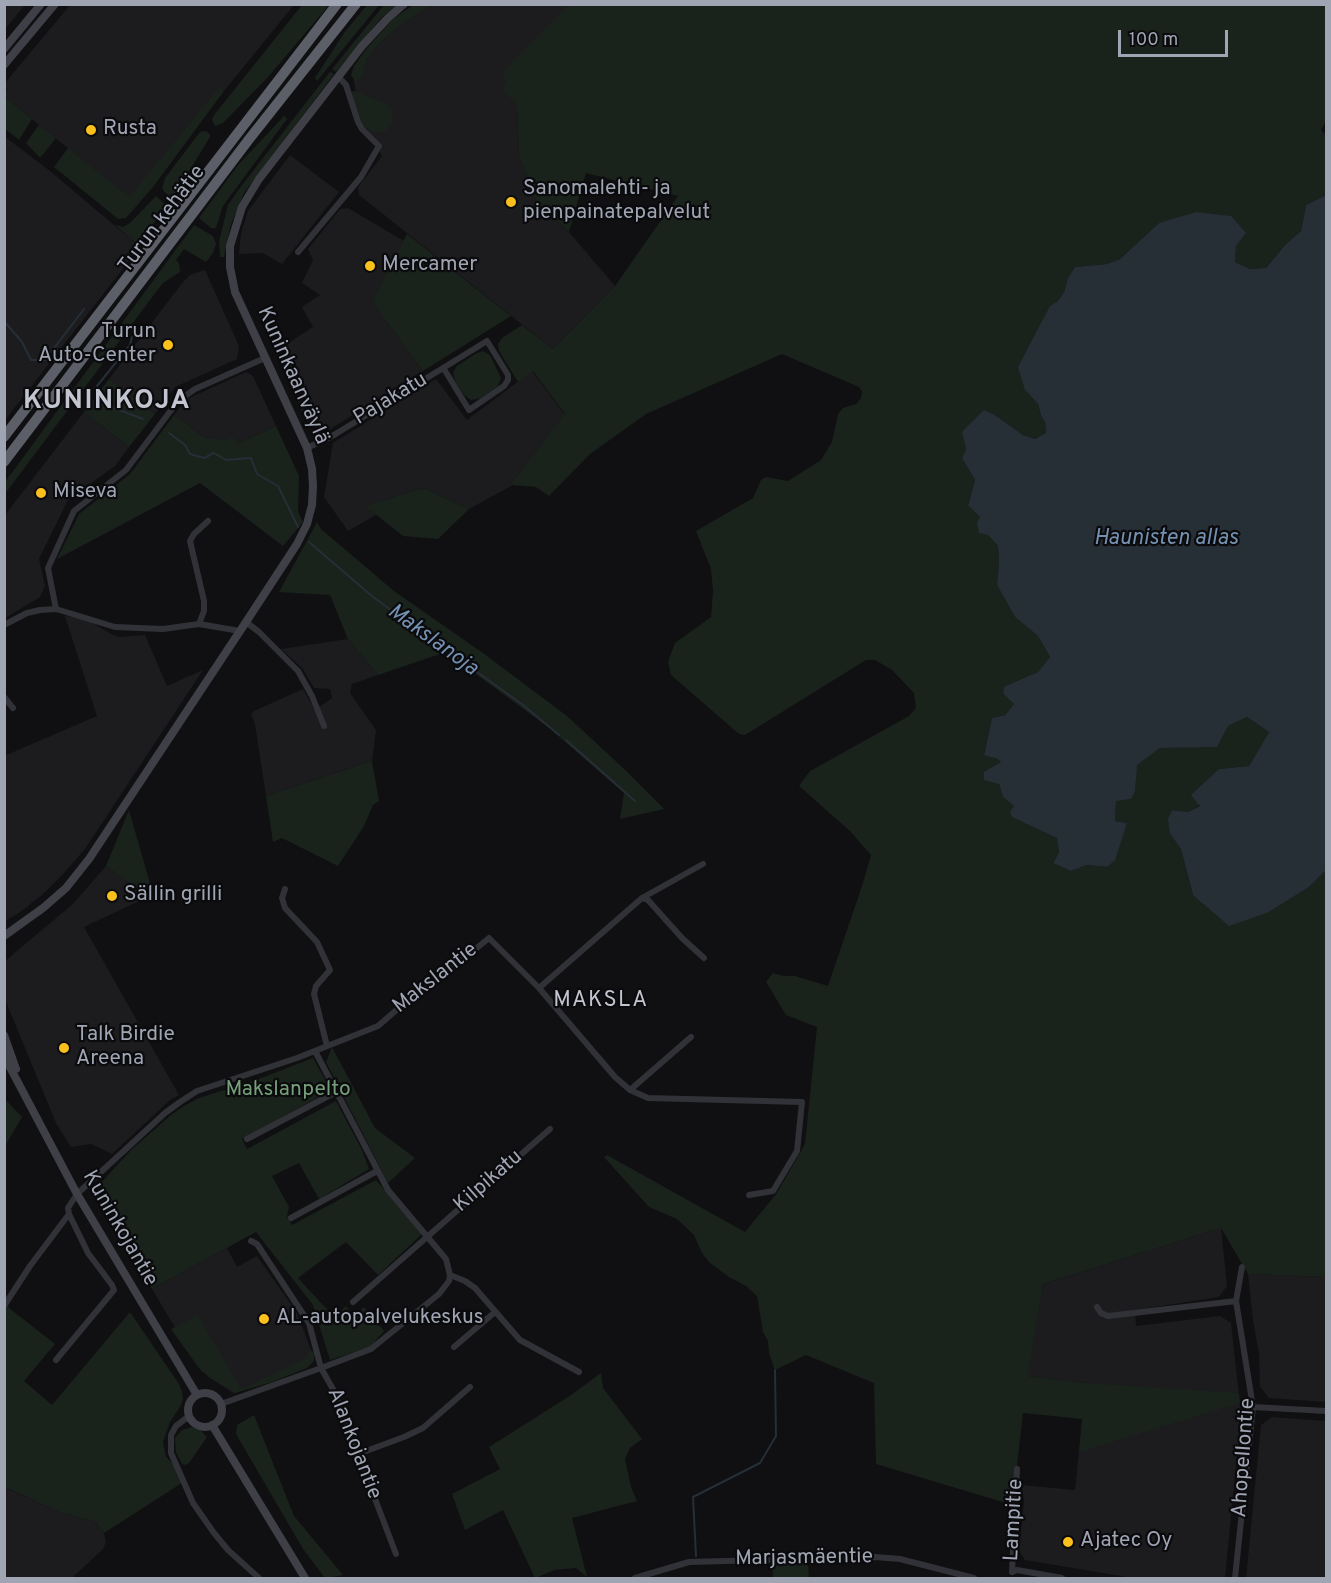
<!DOCTYPE html>
<meta charset="utf-8">
<style>
body{margin:0}
#map{position:relative;width:1331px;height:1583px;overflow:hidden;background:#101012;font-family:Overpass,sans-serif}
canvas{display:block}
.frame{position:absolute;inset:0;border:6px solid #a0a5b4;pointer-events:none}
.scale{position:absolute;left:1118px;top:30px;width:110px;height:27px;box-sizing:border-box;border:3px solid #a0a5b4;border-top:0;padding-left:8px;font-size:18px;line-height:21px;white-space:nowrap;color:#a0a5b4;-webkit-text-stroke:4px #0b0b0d;paint-order:stroke}
</style>
<div id="map">
<canvas width="1331" height="1583"></canvas>
<div class="frame"></div>
<div class="scale">100 m</div>
</div>
<script>
const ctx = document.querySelector('canvas').getContext('2d');
ctx.lineJoin = 'round';
function fill(path, color) {
  ctx.fillStyle = color;
  ctx.fill(path, 'evenodd');
}
function poly(rows) {
  const path = new Path2D();
  for (const r of rows) {
    if (r.length === 3) {
      path.moveTo(r[0] + r[2], r[1]);
      path.arc(r[0], r[1], r[2], 0, 2 * Math.PI);
      continue;
    }
    path.moveTo(r[0], r[1]);
    for (let i = 2; i < r.length; i += 2) path.lineTo(r[i], r[i + 1]);
  }
  return path;
}
function strokePath(path, color, width, dash) {
  ctx.strokeStyle = color;
  ctx.lineWidth = width;
  ctx.lineCap = dash ? 'butt' : 'round';
  ctx.setLineDash(dash || []);
  ctx.stroke(path);
}
function label(font, color, halo, rows, align = 'center') {
  ctx.font = font + ' Overpass,sans-serif';
  ctx.lineWidth = 4.5;
  ctx.setLineDash([]);
  ctx.textBaseline = 'middle';
  ctx.strokeStyle = halo;
  ctx.fillStyle = color;
  for (const [text, x, y, turn = 0] of rows) {
    ctx.save();
    ctx.translate(x, y);
    ctx.rotate((+turn || 0) * Math.PI / 180);
    ctx.textAlign = isNaN(turn) ? turn : align;
    if (halo) ctx.strokeText(text, 0, 0);
    ctx.fillText(text, 0, 0);
    ctx.restore();
  }
}
fill(poly([
 [5,4,25,5,5,29,4,5],
 [70,5,294,5,224,91,220,88,129,198,5,97,7,90,4,84],
 [431,5,565,5,566,8,517,104,519,155,537,204,569,232,615,286,553,349,359,195,358,187,382,156,360,116,353,76,376,47,398,27],
 [4,136,50,171,140,247,5,420],
 [290,155,339,192,282,264,263,253,239,254,241,233,248,211],
 [348,208,404,241,372,302,423,371,329,430,309,427,276,351,313,327,302,307,320,295,302,283,313,260,308,249,340,209],
 [205,270,239,346,237,359,175,387,155,414,109,379,183,282,190,275],
 [532,371,565,415,513,481,513,485,469,509,423,488,366,506,376,515,348,531,324,497,333,443,436,379,467,420],
 [246,372,253,376,276,426,237,444,205,438,174,415,185,400],
 [84,412,129,447,115,466,68,500,39,559,45,586,40,597,5,618,5,515],
 [65,616,86,619,111,634,119,637,145,635,167,686,203,670,85,849,64,873,43,894,19,913,5,921,4,756,97,716],
 [348,639,378,675,352,684,350,693,376,730,372,761,266,796,255,724,251,714,254,711,303,689,315,710,332,698,330,689,314,688,303,669,281,649],
 [106,866,148,897,84,927,179,1095,170,1100,112,1154,91,1144,71,1147,56,1123,4,997,5,961,73,904],
 [1221,1228,1227,1286,1219,1297,1135,1310,1136,1326,1220,1316,1231,1323,1241,1413,1225,1578,1133,1578,1025,1560,1019,1551,1024,1500,1021,1485,1075,1490,1086,1383,1027,1376,1043,1284],
 [227,1248,237,1267,257,1256,297,1313,313,1355,308,1366,233,1393,201,1371,152,1289],
 [1248,1274,1326,1277,1326,1402,1269,1398,1260,1387,1259,1353,1253,1321],
 [1272,1417,1326,1421,1326,1578,1246,1578,1261,1425],
 [4,1487,61,1513,96,1522,104,1533,106,1542,103,1549,72,1578,5,1578]
]), '#1c1c1f');
fill(poly([
 [302,5,329,5,269,76,223,123,215,126,212,120,214,115],
 [367,5,379,5,317,81,315,78,344,33],
 [384,5,397,5,381,18,336,72,332,69],
 [413,5,431,5,398,27,376,47,367,59,361,78,356,81,353,78,351,75,354,66,367,48,393,19],
 [565,5,1326,5,1326,121,1321,130,1326,135,1326,195,1306,205,1301,231,1286,244,1266,268,1250,269,1235,262,1236,246,1159,223,1120,259,1107,264,1075,267,1068,278,1064,292,1058,301,1050,306,1025,390,1038,404,1041,416,1045,422,1046,433,1035,439,1023,435,995,415,962,432,966,449,962,458,975,480,968,504,980,517,988,535,998,546,999,561,997,585,1015,617,1038,636,1050,657,1038,672,1005,686,1014,704,1005,715,992,718,984,754,998,759,1001,762,999,784,1003,797,1057,838,1059,852,1053,862,1071,871,1087,865,1107,867,1127,823,1115,821,1116,800,1131,799,1135,792,1136,765,1160,748,1184,747,1247,717,1269,732,1249,766,1219,769,1200,805,1188,812,1172,810,1170,834,1181,849,1193,895,1269,912,1309,887,1326,870,1326,1277,1248,1274,1221,1228,1043,1284,1028,1376,1086,1383,1239,1393,1240,1403,1079,1452,1082,1419,1023,1413,1015,1484,1006,1503,876,1464,874,1383,806,1355,775,1370,769,1353,768,1341,763,1332,757,1296,746,1286,729,1277,709,1262,702,1253,694,1235,677,1219,649,1207,604,1157,607,1155,745,1232,777,1193,805,1144,817,1027,786,1015,766,982,773,973,784,976,795,976,828,986,863,883,871,855,850,831,799,786,810,771,909,716,916,708,914,693,892,670,875,660,866,660,745,735,739,734,671,675,668,662,675,643,711,617,713,591,711,569,696,531,753,498,761,480,766,477,788,481,821,460,832,442,838,414,843,408,856,404,861,398,862,392,859,387,782,354,646,414,590,454,549,496,536,487,513,485,513,481,565,414,533,371,518,382,499,351,498,344,502,338,522,325,553,349,615,286,678,196,586,173,569,232,537,204,519,155,517,104,502,90,506,83,503,72,566,8],
 [331,72,334,74,244,193,231,224,224,257,220,257,219,242,228,205,239,189,329,73],
 [220,87,224,91,153,187,126,218,118,219,54,167,68,148,129,197],
 [4,88,8,93,5,97,32,119,19,140,5,129],
 [354,91,385,103,391,109,393,122,387,129,382,132,373,132,365,128,361,122,353,98,352,92],
 [284,116,287,119,223,206,216,228,211,228,199,218,238,165],
 [39,125,56,138,40,158,26,143],
 [205,131,210,134,210,137,171,201,162,188,165,178,200,132],
 [156,196,167,206,150,228,140,247,115,225,123,227,130,223],
 [194,225,213,236,216,244,213,253,206,262,184,249,176,260,179,263,180,272,163,283,156,292,5,494,5,482],
 [407,234,511,316,423,371,372,302],
 [483,351,490,355,501,378,498,386,481,398,471,400,464,395,455,381,453,372,457,366,475,354],
 [109,379,155,414,129,447,84,412],
 [174,415,205,438,225,440,233,437,237,444,276,426,299,476,298,512,303,522,283,546,200,483,57,559,79,514,130,474],
 [423,488,469,509,438,539,403,536,365,506],
 [317,522,321,529,394,591,483,653,567,716,621,766,664,809,620,819,624,793,548,727,446,652,378,675,348,639,330,595,279,592],
 [372,761,379,801,373,805,364,826,338,866,282,838,273,842,266,796],
 [129,810,153,894,148,897,106,866],
 [332,1047,375,1128,415,1158,388,1183,326,1062],
 [313,1058,331,1090,242,1139,247,1149,336,1101,362,1150,369,1169,319,1199,299,1163,272,1176,289,1207,287,1216,292,1225,376,1180,422,1234,378,1275,346,1242,298,1278,334,1317,346,1306,351,1313,359,1312,364,1307,384,1331,370,1347,330,1360,313,1305,256,1232,152,1289,97,1191,100,1184,131,1150,171,1115,184,1106,199,1098,256,1080],
 [5,1099,22,1117,5,1146],
 [4,1304,55,1344,24,1381,52,1405,130,1312,179,1384,182,1392,183,1399,180,1407,170,1422,163,1442,166,1457,178,1468,185,1481,104,1533,96,1522,61,1513,5,1487],
 [198,1315,240,1388,247,1387,302,1360,307,1357,311,1350,314,1353,314,1361,307,1368,272,1382,235,1393,210,1378,199,1368,171,1329],
 [601,1373,603,1388,642,1439,630,1448,625,1459,631,1487,637,1501,572,1518,587,1577,576,1568,555,1570,535,1578,503,1510,465,1530,452,1494,500,1469,489,1447,571,1395],
 [254,1415,294,1516,343,1575,325,1578,303,1549,236,1434,237,1425],
 [192,1427,200,1430,207,1437,189,1463,185,1465,182,1464,176,1452,175,1438,182,1430],
 [808,1563,809,1578,773,1578,772,1564]
]), '#1a221c');
fill(poly([
 [1326,195,1326,870,1309,887,1269,912,1229,926,1193,895,1181,849,1170,834,1168,819,1172,810,1188,812,1200,806,1191,795,1219,769,1249,766,1269,732,1247,717,1228,726,1217,747,1160,748,1137,765,1135,792,1131,799,1116,801,1115,821,1127,823,1115,860,1107,867,1087,865,1071,871,1053,863,1059,852,1057,838,1012,817,1010,812,1014,806,1003,797,999,784,984,780,984,772,1001,762,998,759,984,755,992,718,1005,715,1014,704,1003,693,1005,686,1038,672,1050,657,1038,636,1015,617,997,585,999,561,998,546,988,535,979,533,977,523,980,517,968,505,975,480,962,458,966,449,962,432,984,410,995,415,1023,435,1035,439,1046,433,1045,422,1041,416,1038,404,1025,390,1018,367,1050,306,1058,301,1064,292,1068,278,1075,267,1107,264,1120,259,1159,223,1196,212,1231,216,1246,233,1236,246,1235,262,1250,269,1266,268,1286,244,1301,231,1306,205]
]), '#262e36');
strokePath(poly([
 [4,321,22,342,31,360,45,360,84,309],
 [132,337,130,345,97,386,101,403,143,419],
 [169,433,185,445,190,454,204,458,214,453,226,460,251,458,257,474,278,486,298,527],
 [309,542,373,597,523,705,559,735],
 [566,740,635,801],
 [696,1556,693,1497,760,1463,776,1436,775,1370]
]), '#262e36', 2);
strokePath(poly([
 [298,252,361,177,379,146,362,129,358,122,346,85,338,76],
 [307,448,334,435,487,341,508,375,508,380,504,386,469,410,444,369],
 [56,609,48,568,74,511,126,470,178,401,195,389,265,358],
 [246,622,259,632,298,671,312,696,324,726],
 [199,624,204,611,204,601,190,541,194,534,208,521],
 [4,625,27,613,40,610,56,609,115,627,163,629,199,624,240,631],
 [4,697,13,708],
 [285,889,282,898,285,908,317,942,330,970,316,986,314,994,327,1046],
 [642,898,648,900,682,938,704,958],
 [539,988,642,898,703,864],
 [630,1090,691,1037],
 [247,1139,336,1092],
 [291,1218,377,1171],
 [251,1241,257,1244,309,1323,321,1368,371,1349,439,1294,449,1281,450,1275,446,1259,388,1190,315,1051],
 [450,1275,465,1281,475,1288,520,1340,579,1372],
 [353,1302,550,1129],
 [4,1306,30,1266,69,1214],
 [1097,1307,1101,1313,1108,1316,1236,1301],
 [454,1347,495,1312],
 [56,1360,114,1290,112,1285,88,1253,69,1214,68,1208,77,1194,165,1113,180,1102,197,1091,297,1058,378,1026,408,1000,445,974,489,938,539,988,615,1077,630,1090,648,1098,802,1102,797,1151,773,1191,749,1195],
 [221,1404,321,1368,334,1391,396,1554],
 [1253,1407,1326,1411],
 [189,1416,176,1426,171,1435,171,1453,193,1503,214,1533,228,1550,259,1578],
 [358,1454,404,1437,423,1428,470,1387],
 [1012,1572,1017,1469],
 [1012,1572,1017,1570,1062,1578],
 [635,1578,689,1562,875,1557,900,1559,974,1578],
 [1235,1578,1253,1407,1236,1301,1242,1267]
]), '#313237', 6);
strokePath(poly([
 [4,49,41,4],
 [4,65,55,4],
 [4,936,43,908,66,888,89,859,246,622,297,544,307,524,312,505,313,486,312,469,307,448,235,292,230,267,230,246,242,207,259,179,362,46,388,18,404,4],
 [4,1035,16,1069],
 [4,1056,77,1194,197,1395],
 [205,1410,17],
 [212,1425,305,1578]
]), '#3f4047', 8);
strokePath(poly([
 [4,437,337,4],
 [4,462,250,138,356,4]
]), '#5d5f68', 10);
for (const [x, y, r, color] of [
 [91,130,6,"#fcc01d"],
 [511,202,6,"#fcc01d"],
 [370,266,6,"#fcc01d"],
 [168,345,6,"#fcc01d"],
 [41,493,6,"#fcc01d"],
 [112,896,6,"#fcc01d"],
 [64,1048,6,"#fcc01d"],
 [264,1319,6,"#fcc01d"],
 [1068,1542,6,"#fcc01d"]
]) {
  const dot = new Path2D();
  dot.arc(x, y, r, 0, 2 * Math.PI);
  ctx.fillStyle = color;
  ctx.fill(dot);
  strokePath(dot, '#0b0b0d', 2);
}
label('21px', '#a0a5b4', '#0b0b0d', [
 ["Rusta",103,130],
 ["Sanomalehti- ja",523,190],
 ["pienpainatepalvelut",523,214],
 ["Mercamer",382,266],
 ["Turun",156,333,"right"],
 ["Auto-Center",156,357,"right"],
 ["Miseva",53,493],
 ["Sällin grilli",124,896],
 ["Talk Birdie",76,1036],
 ["Areena",76,1060],
 ["AL-autopalvelukeskus",276,1319],
 ["Ajatec Oy",1080,1542]
], 'left');
label('21px', '#a0a5b4', '#0b0b0d', [
 ["Turun kehätie",163,220,-53],
 ["Kuninkaanväylä",292,376,66],
 ["Pajakatu",391,400,-31],
 ["Makslantie",436,979,-38],
 ["Kilpikatu",489,1182,-41],
 ["Kuninkojantie",119,1229,60],
 ["Alankojantie",353,1444,69],
 ["Ahopellontie",1245,1458,-86],
 ["Lampitie",1015,1520,-87],
 ["Marjasmäentie",804,1559,-1]
]);
label('21px', '#76a07b', '#0b0b0d', [
 ["Makslanpelto",288,1091]
]);
label('italic 22px', '#7491b2', '#0b0b0d', [
 ["Haunisten allas",1166,540],
 ["Makslanoja",432,641,36]
]);
ctx.letterSpacing = '1.5px';
label('22px', '#c2c4cf', '#0b0b0d', [
 ["MAKSLA",601,1002]
]);
ctx.letterSpacing = '0px';
ctx.letterSpacing = '1.5px';
label('bold 27px', '#c2c4cf', '#0b0b0d', [
 ["KUNINKOJA",107,403]
]);
ctx.letterSpacing = '0px';
</script>
